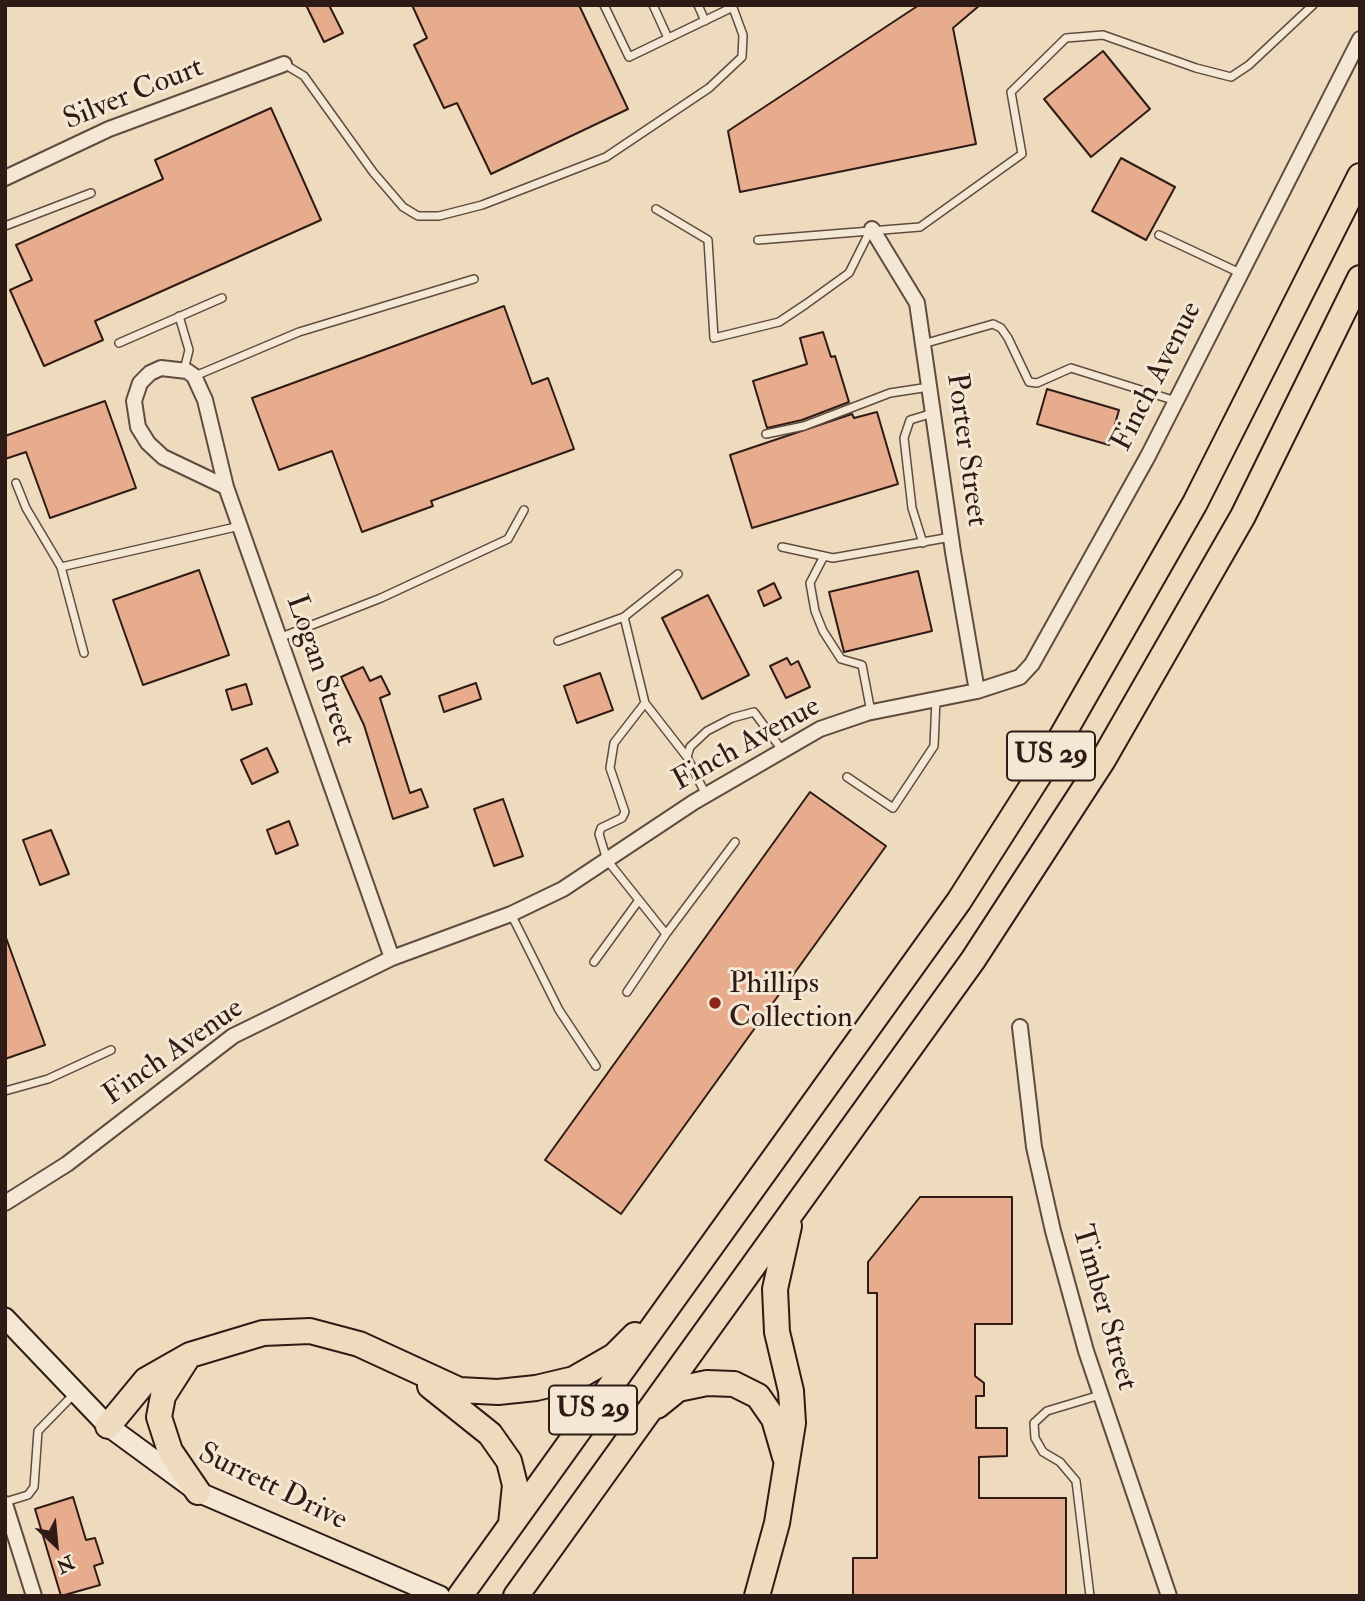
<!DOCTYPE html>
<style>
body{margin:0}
#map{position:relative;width:1365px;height:1601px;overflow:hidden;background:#eedbbe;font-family:"IM FELL Double Pica",serif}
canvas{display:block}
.frame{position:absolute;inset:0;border:7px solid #2f1b15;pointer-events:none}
.north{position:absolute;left:21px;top:1510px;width:70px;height:70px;-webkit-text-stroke:5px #f4e8d5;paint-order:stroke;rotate:154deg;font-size:19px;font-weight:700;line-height:28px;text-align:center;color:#2f1b15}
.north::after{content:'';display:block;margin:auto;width:24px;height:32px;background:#2f1b15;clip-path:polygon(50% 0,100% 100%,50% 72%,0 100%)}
</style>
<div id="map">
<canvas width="1365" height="1601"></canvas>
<div class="frame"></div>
<div class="north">N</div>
</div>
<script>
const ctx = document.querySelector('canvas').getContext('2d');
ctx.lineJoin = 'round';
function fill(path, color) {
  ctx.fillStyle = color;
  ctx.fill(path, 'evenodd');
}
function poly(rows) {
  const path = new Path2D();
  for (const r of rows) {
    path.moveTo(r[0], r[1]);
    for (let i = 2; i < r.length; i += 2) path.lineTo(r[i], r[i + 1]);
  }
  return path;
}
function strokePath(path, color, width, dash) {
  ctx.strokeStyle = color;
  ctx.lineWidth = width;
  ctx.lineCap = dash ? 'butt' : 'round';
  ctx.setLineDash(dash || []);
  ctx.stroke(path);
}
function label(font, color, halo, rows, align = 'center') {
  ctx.font = font + ' "IM FELL Double Pica",serif';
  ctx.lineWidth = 6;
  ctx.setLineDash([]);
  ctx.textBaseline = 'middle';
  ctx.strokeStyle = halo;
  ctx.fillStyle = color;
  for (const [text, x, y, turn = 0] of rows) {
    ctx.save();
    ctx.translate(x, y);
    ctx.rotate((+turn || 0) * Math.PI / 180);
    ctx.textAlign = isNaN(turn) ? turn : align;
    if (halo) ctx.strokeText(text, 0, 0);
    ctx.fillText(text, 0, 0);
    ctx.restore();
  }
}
const building = poly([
 [306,5,329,5,343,33,324,42,306,5],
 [412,5,579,5,628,109,491,174,457,103,444,108,414,45,427,38,412,5],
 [919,5,980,5,953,28,976,144,740,192,728,131,919,5],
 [1103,51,1150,109,1091,157,1044,99,1103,51],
 [271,108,321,220,95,321,103,340,44,366,10,290,32,280,16,245,163,179,155,160,271,108],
 [1121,158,1175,187,1146,240,1092,211,1121,158],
 [504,306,532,384,548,378,574,449,431,501,433,506,362,532,332,451,279,470,252,398,504,306],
 [823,332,831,357,835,356,849,402,802,420,767,428,753,381,807,364,800,338,823,332],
 [1047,389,1119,410,1109,445,1037,424,1047,389],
 [105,401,136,488,50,518,26,452,5,459,5,436,105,401],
 [877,412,898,484,752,528,730,455,852,414,854,418,877,412],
 [199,570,229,655,143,685,113,600,199,570],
 [918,571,932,631,844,652,829,592,918,571],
 [774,583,781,598,764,606,758,591,774,583],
 [708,595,749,675,702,699,662,618,708,595],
 [787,658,791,665,798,661,810,687,786,698,770,666,787,658],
 [363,667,370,681,381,676,390,694,380,698,410,793,421,789,428,807,393,819,364,725,341,677,363,667],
 [600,673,613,710,577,723,564,686,600,673],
 [476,683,481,699,444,712,439,696,476,683],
 [246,684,252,704,232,710,226,690,246,684],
 [267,748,278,772,252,784,241,760,267,748],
 [810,792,886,846,621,1214,545,1160,810,792],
 [503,799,523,856,494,866,474,809,503,799],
 [289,821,298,845,276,854,267,830,289,821],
 [51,830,69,874,40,885,23,840,51,830],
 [5,935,45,1045,5,1059,5,935],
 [920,1197,1012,1197,1012,1324,975,1324,975,1376,984,1383,984,1396,976,1396,976,1428,1007,1428,1007,1456,979,1457,979,1498,1066,1498,1066,1596,853,1596,853,1558,877,1558,877,1293,868,1293,868,1262,920,1197],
 [73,1497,86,1540,95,1538,103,1563,94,1566,100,1585,61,1596,35,1509,73,1497]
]);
fill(building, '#e7ac8d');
strokePath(building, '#2f1b15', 2);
const lane = poly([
 [604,5,629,57,733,7],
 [653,5,668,38],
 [698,5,705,21],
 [284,64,304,76,373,172,403,207,418,216,439,216,482,205,606,157,709,88,742,57,743,35,732,5],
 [656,209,708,240,714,338,779,322,806,304,849,273,871,229],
 [5,226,91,193],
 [1159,235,1240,273],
 [758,240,920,227,1022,154,1011,92,1066,38,1103,35,1196,68,1231,77,1249,65,1313,5],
 [179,316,189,350,184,370],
 [119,343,222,298],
 [923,344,993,324,1001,328,1008,338,1029,382,1037,383,1071,368,1176,401],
 [195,376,299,332,474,279],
 [766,434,804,426,890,393,929,387],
 [16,483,26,508,61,567],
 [923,543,912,508,904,438,910,420,933,413],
 [782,547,833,558,951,537],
 [824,556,810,583,815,611,823,631,841,659,862,665,871,712],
 [624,617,678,574],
 [279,638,381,598,508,539,524,510],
 [558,641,624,617,645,703,687,757],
 [84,653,61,567,240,526],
 [645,703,614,743,610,768,625,812,622,818,601,828,599,834,607,860,666,934,735,842],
 [847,777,893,808,934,746,936,699],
 [706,795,687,757,690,747,707,731,732,718,754,712,782,750],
 [511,914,559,1010,596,1066],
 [594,962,639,900],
 [627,992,666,934],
 [5,1091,48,1079,111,1050],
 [5,1502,28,1495,34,1487,38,1431,75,1393],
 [1090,1596,1076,1481,1060,1462,1043,1452,1035,1438,1034,1423,1047,1411,1100,1395]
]);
const street = poly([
 [5,178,109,129,284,64],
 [872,229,917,303,953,552,977,691],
 [226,487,163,457,148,443,138,427,134,401,140,383,150,373,161,368,187,371,194,376,205,400,226,487,392,958],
 [1020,1027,1034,1147,1053,1231,1086,1351,1169,1596],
 [5,1203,67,1164,233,1036,392,958,511,914,563,889,694,802,820,729,867,713,977,691,1020,677,1032,664,1148,456,1360,39],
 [5,1504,34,1596]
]);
const secondary = poly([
 [5,1318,108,1426,198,1492,440,1596]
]);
const highway = poly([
 [186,1360,163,1396,159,1417,170,1451,198,1492],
 [430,1386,490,1434,509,1461,515,1485,511,1524],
 [657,1406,678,1389,707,1383,734,1384,758,1396,774,1419,785,1457],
 [108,1426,146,1380,190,1355,263,1333,310,1331,359,1344,459,1390,498,1392,536,1388,574,1379,614,1356,635,1335],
 [460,1596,959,901,1043,769,1195,503,1360,176],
 [516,1596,973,960,1103,760,1243,516,1360,278],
 [757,1596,777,1523,793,1423,791,1391,777,1332,775,1289,789,1226]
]);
strokePath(lane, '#5f4b3f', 10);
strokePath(street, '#5f4b3f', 18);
strokePath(secondary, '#2f1b15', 23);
strokePath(highway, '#2f1b15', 28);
strokePath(lane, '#f4e8d5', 7);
strokePath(street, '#f4e8d5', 14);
strokePath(secondary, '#f4e8d5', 19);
strokePath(highway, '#eedbbe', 24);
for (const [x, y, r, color] of [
 [715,1003,7,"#8f2418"]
]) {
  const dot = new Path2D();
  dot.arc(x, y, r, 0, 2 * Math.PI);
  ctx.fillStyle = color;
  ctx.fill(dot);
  strokePath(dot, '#f4e8d5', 2.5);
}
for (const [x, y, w] of [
 [1051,756,88],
 [593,1410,88]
]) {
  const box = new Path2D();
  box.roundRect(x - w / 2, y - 24.5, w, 49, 5);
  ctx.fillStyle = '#f4e8d5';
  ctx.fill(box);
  strokePath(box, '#2f1b15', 2);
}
label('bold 28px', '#2f1b15', null, [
 ["US 29",1051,756],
 ["US 29",593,1410]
]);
label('30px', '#2f1b15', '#f4e8d5', [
 ["Silver Court",134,95,-22],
 ["Finch Avenue",1158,377,-63],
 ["Porter Street",965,450,82],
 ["Logan Street",319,671,71],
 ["Finch Avenue",747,745,-29],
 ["Finch Avenue",174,1053,-35],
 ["Timber Street",1103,1308,74],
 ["Surrett Drive",272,1488,26]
]);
label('30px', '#2f1b15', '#f4e8d5', [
 ["Phillips",729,986],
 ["Collection",729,1020]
], 'left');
</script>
